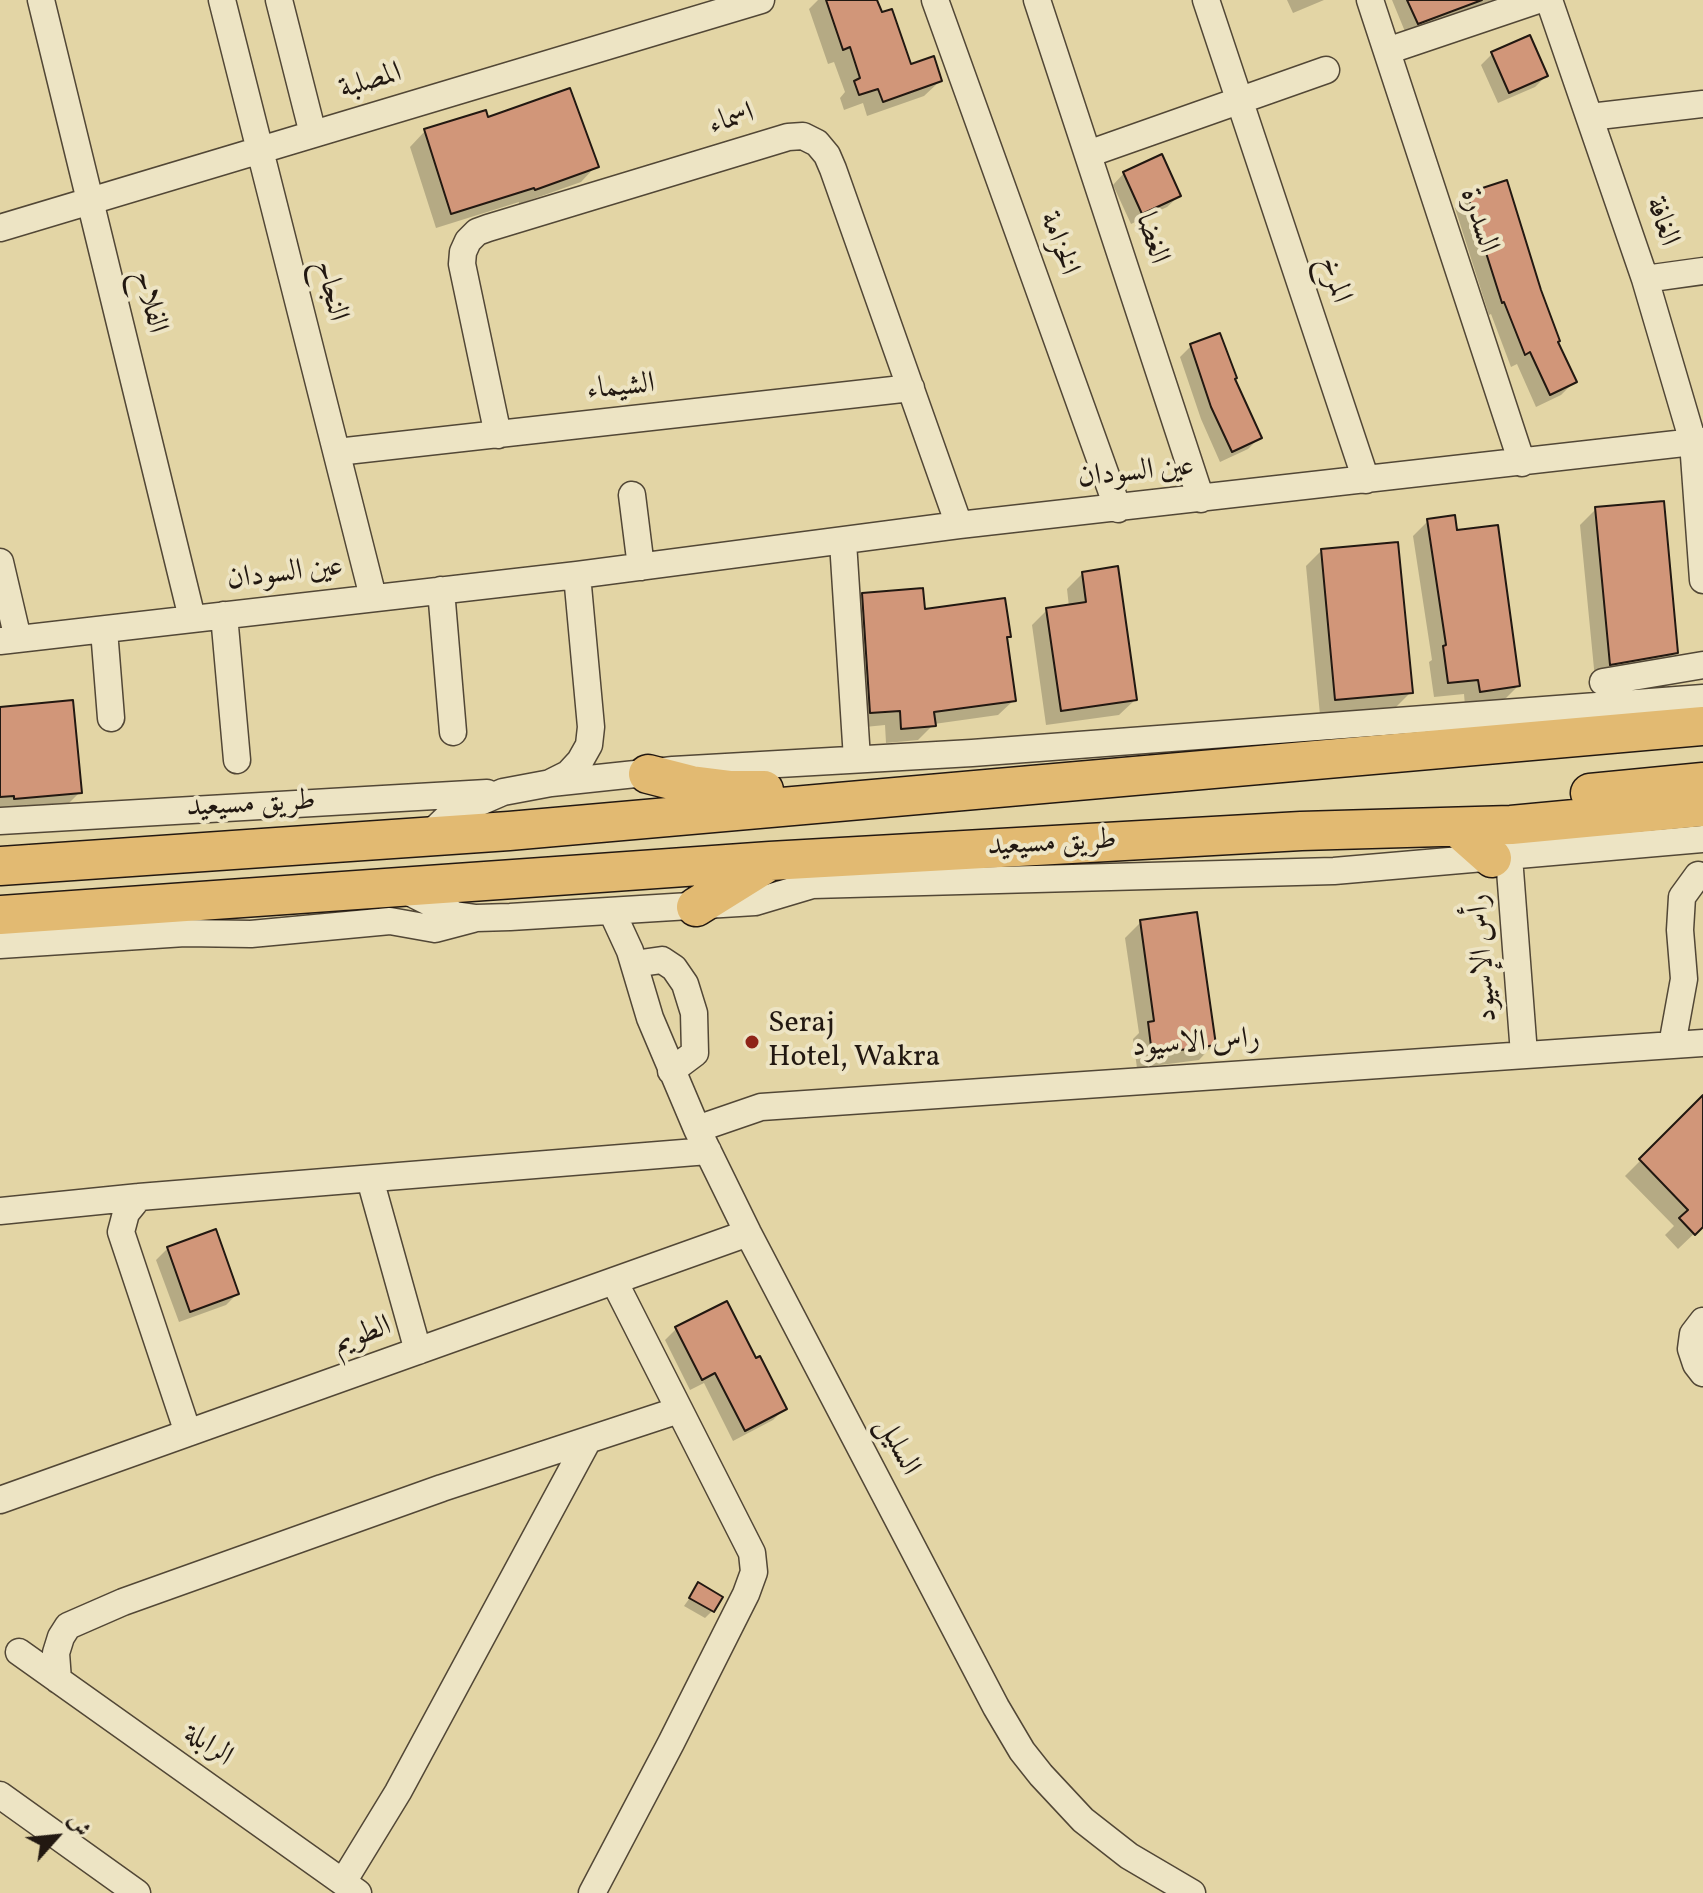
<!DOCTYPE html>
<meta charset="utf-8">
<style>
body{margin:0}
#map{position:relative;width:1703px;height:1893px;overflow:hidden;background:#e3d5a5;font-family:Vollkorn,Amiri,serif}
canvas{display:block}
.north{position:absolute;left:16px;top:1797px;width:80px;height:80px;-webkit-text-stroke:6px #ede4c4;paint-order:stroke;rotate:63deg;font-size:22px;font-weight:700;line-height:32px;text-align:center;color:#221811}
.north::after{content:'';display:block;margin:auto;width:28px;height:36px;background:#221811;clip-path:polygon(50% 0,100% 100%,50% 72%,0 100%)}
</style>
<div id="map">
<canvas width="1703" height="1893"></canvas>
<div class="north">ش</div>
</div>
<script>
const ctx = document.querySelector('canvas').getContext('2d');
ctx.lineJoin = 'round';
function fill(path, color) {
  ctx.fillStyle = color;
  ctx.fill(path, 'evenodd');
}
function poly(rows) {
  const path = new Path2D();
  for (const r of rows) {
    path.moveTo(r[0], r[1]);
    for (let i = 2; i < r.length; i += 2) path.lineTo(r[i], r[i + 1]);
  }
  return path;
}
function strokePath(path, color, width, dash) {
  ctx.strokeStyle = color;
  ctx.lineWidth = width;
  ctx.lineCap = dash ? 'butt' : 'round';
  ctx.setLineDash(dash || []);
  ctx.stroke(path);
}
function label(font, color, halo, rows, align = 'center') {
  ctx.font = font + ' Vollkorn,Amiri,serif';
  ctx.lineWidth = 8;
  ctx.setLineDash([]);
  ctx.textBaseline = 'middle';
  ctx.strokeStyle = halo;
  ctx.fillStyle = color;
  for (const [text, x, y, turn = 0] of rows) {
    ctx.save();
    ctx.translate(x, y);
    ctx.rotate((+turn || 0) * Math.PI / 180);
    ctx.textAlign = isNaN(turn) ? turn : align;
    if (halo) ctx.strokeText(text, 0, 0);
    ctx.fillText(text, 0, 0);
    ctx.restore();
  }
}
fill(poly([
 [818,0,875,0,909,66,940,81,924,96,867,116,863,103,844,110,840,98,845,92,834,62,828,64,809,9],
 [1287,0,1324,0,1293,13],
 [1392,0,1500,0,1406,34],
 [1492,54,1546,76,1535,87,1498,103,1481,65],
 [487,120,596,166,581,182,519,204,519,202,436,228,410,147,425,131],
 [1124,173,1179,196,1167,207,1131,224,1113,185],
 [1468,195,1556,342,1574,382,1561,395,1536,407,1517,364,1511,367,1491,314,1489,315,1455,208],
 [1191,346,1234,378,1259,438,1248,449,1220,462,1201,419,1180,357],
 [1596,509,1676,652,1660,668,1595,679,1580,525],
 [1428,521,1455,532,1518,686,1503,701,1465,706,1464,694,1434,697,1429,662,1432,660,1413,536],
 [1322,550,1411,692,1395,708,1320,715,1306,566],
 [1083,573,1135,700,1119,715,1046,725,1032,625,1047,610,1069,607,1067,589],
 [863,595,1009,636,1006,639,1014,700,998,715,934,724,918,740,886,743,885,725,855,728,848,611],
 [0,707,79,793,64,808,0,812],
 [1141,922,1214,1044,1199,1060,1137,1068,1133,1039,1139,1033,1125,938],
 [1702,1099,1703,1229,1701,1227,1678,1249,1665,1235,1674,1226,1625,1176],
 [168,1248,237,1294,226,1305,179,1322,156,1260],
 [676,1329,755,1361,784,1409,773,1420,733,1441,704,1383,690,1390,665,1340],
 [699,1585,712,1611,705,1618,684,1606]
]), '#0003');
const building = poly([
 [826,0,877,0,882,12,892,9,911,64,934,56,942,81,883,102,878,89,859,95,854,81,860,78,850,47,843,50,826,0],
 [1407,0,1482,0,1418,24,1407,0],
 [1530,35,1548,76,1509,93,1491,52,1530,35],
 [570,88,599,167,535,190,534,188,451,214,424,129,486,110,488,117,570,88],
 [1162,154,1181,196,1142,214,1123,172,1162,154],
 [1507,180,1541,290,1560,341,1558,342,1577,382,1550,395,1530,352,1525,355,1504,302,1502,303,1467,193,1507,180],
 [1220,333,1237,378,1235,379,1262,438,1232,452,1211,407,1190,344,1220,333],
 [1664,501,1678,653,1610,665,1595,507,1664,501],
 [1455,515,1457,530,1498,525,1520,686,1480,692,1478,680,1448,683,1443,646,1446,645,1427,519,1455,515],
 [1398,542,1413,693,1335,700,1321,549,1398,542],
 [1118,566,1137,700,1061,711,1046,608,1086,602,1082,572,1118,566],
 [923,588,925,609,1005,598,1011,637,1007,637,1016,701,934,712,936,726,901,729,900,711,870,713,862,593,923,588],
 [73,700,82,793,14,799,14,796,0,797,0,707,73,700],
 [1197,912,1216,1045,1152,1054,1148,1022,1154,1021,1140,920,1197,912],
 [1703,1095,1703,1227,1695,1235,1679,1218,1688,1210,1639,1159,1703,1095],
 [216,1229,239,1294,190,1312,167,1247,216,1229],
 [727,1301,756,1358,760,1356,787,1409,745,1431,715,1373,702,1380,675,1327,727,1301],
 [698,1582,723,1597,714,1612,689,1598,698,1582]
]);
fill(building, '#d19679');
strokePath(building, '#221811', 2);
const minor = poly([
 [41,0,192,618],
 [222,0,373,597],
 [279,0,313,134],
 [935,0,1118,509],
 [1037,0,1201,499],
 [1206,0,1366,480],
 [1370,0,1522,463],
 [1549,0,1645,279,1693,442,1703,580],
 [1387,51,1538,0],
 [1590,117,1703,104],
 [1088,154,1326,70],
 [0,228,761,0],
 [1645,279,1703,271],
 [498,435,462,264,463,252,468,241,477,232,488,228,788,137,803,136,817,143,827,155,833,169,959,525],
 [337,452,911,388],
 [632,495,641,567],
 [843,542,857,759],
 [0,562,18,639],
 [441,590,453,732],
 [224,615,237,760],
 [104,630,111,718],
 [0,641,577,575,959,525,1703,441],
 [1603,682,1703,665],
 [552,782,568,774,580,761,589,745,591,727,577,575],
 [0,821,487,793],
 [427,837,450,815,503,792,551,783,673,770,972,753,1703,698],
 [1509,857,1524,1054],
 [401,888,455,915,476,918,510,917,755,902,812,885,1334,871,1703,839],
 [612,912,630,951,650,1018,697,1129,748,1233,996,1707,1022,1751,1041,1775,1083,1820,1129,1856,1192,1893],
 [0,945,185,933,251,934,390,921,435,929,473,919],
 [634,964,662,960,674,968,685,984,694,1013,695,1053,671,1071],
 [1672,1045,1684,979,1680,930,1682,897,1698,875],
 [697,1129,761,1107,1703,1043],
 [370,1179,418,1351],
 [139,1197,126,1213,121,1232,188,1433],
 [0,1211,139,1197,708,1151],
 [1703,1321,1693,1334,1691,1349,1696,1364,1703,1373],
 [0,1500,748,1233],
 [19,1652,358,1893],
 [58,1680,56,1653,61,1637,68,1626,123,1602,442,1488,679,1410],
 [0,1795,137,1893],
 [343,1882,398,1792,588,1440],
 [592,1893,671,1743,746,1594,754,1572,752,1553,614,1281]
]);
const highway = poly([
 [648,774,691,785,731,790,764,790],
 [1590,793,1703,782],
 [1457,827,1492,858],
 [0,866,509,831,1703,726],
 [696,907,765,864],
 [0,915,770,861,1301,831,1511,825,1703,807]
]);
strokePath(minor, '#524736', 29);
strokePath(highway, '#221811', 41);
strokePath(minor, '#ede4c4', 26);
strokePath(highway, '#e2ba72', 38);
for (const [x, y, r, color] of [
 [752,1042,8,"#8f2418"]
]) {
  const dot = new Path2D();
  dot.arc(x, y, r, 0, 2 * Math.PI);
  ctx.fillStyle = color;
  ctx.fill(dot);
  strokePath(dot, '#ede4c4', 3);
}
label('30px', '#221811', '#ede4c4', [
 ["المصلبة",371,83,-17],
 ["اسماء",732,121,-17],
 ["السدرة",1477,221,72],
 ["الغافة",1660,222,71],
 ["الغضا",1150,239,72],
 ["الخزامة",1057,244,70],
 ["المرخ",1333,280,72],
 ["النجاح",329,291,76],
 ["الفلاح",148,302,76],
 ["الشيماء",621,389,-6],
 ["عين السودان",1136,474,-6],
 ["عين السودان",285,575,-7],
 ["طريق مسيعيد",251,806,-3],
 ["طريق مسيعيد",1052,845,-3],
 ["رأس الإسيود",1485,958,-94],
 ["راس الاسيود",1196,1045,-4],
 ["الطويم",363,1337,-20],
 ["السليل",896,1447,62],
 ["الرابلة",207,1747,35]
]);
label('30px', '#221811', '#ede4c4', [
 ["Seraj",768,1025],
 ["Hotel, Wakra",768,1059]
], 'left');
</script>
